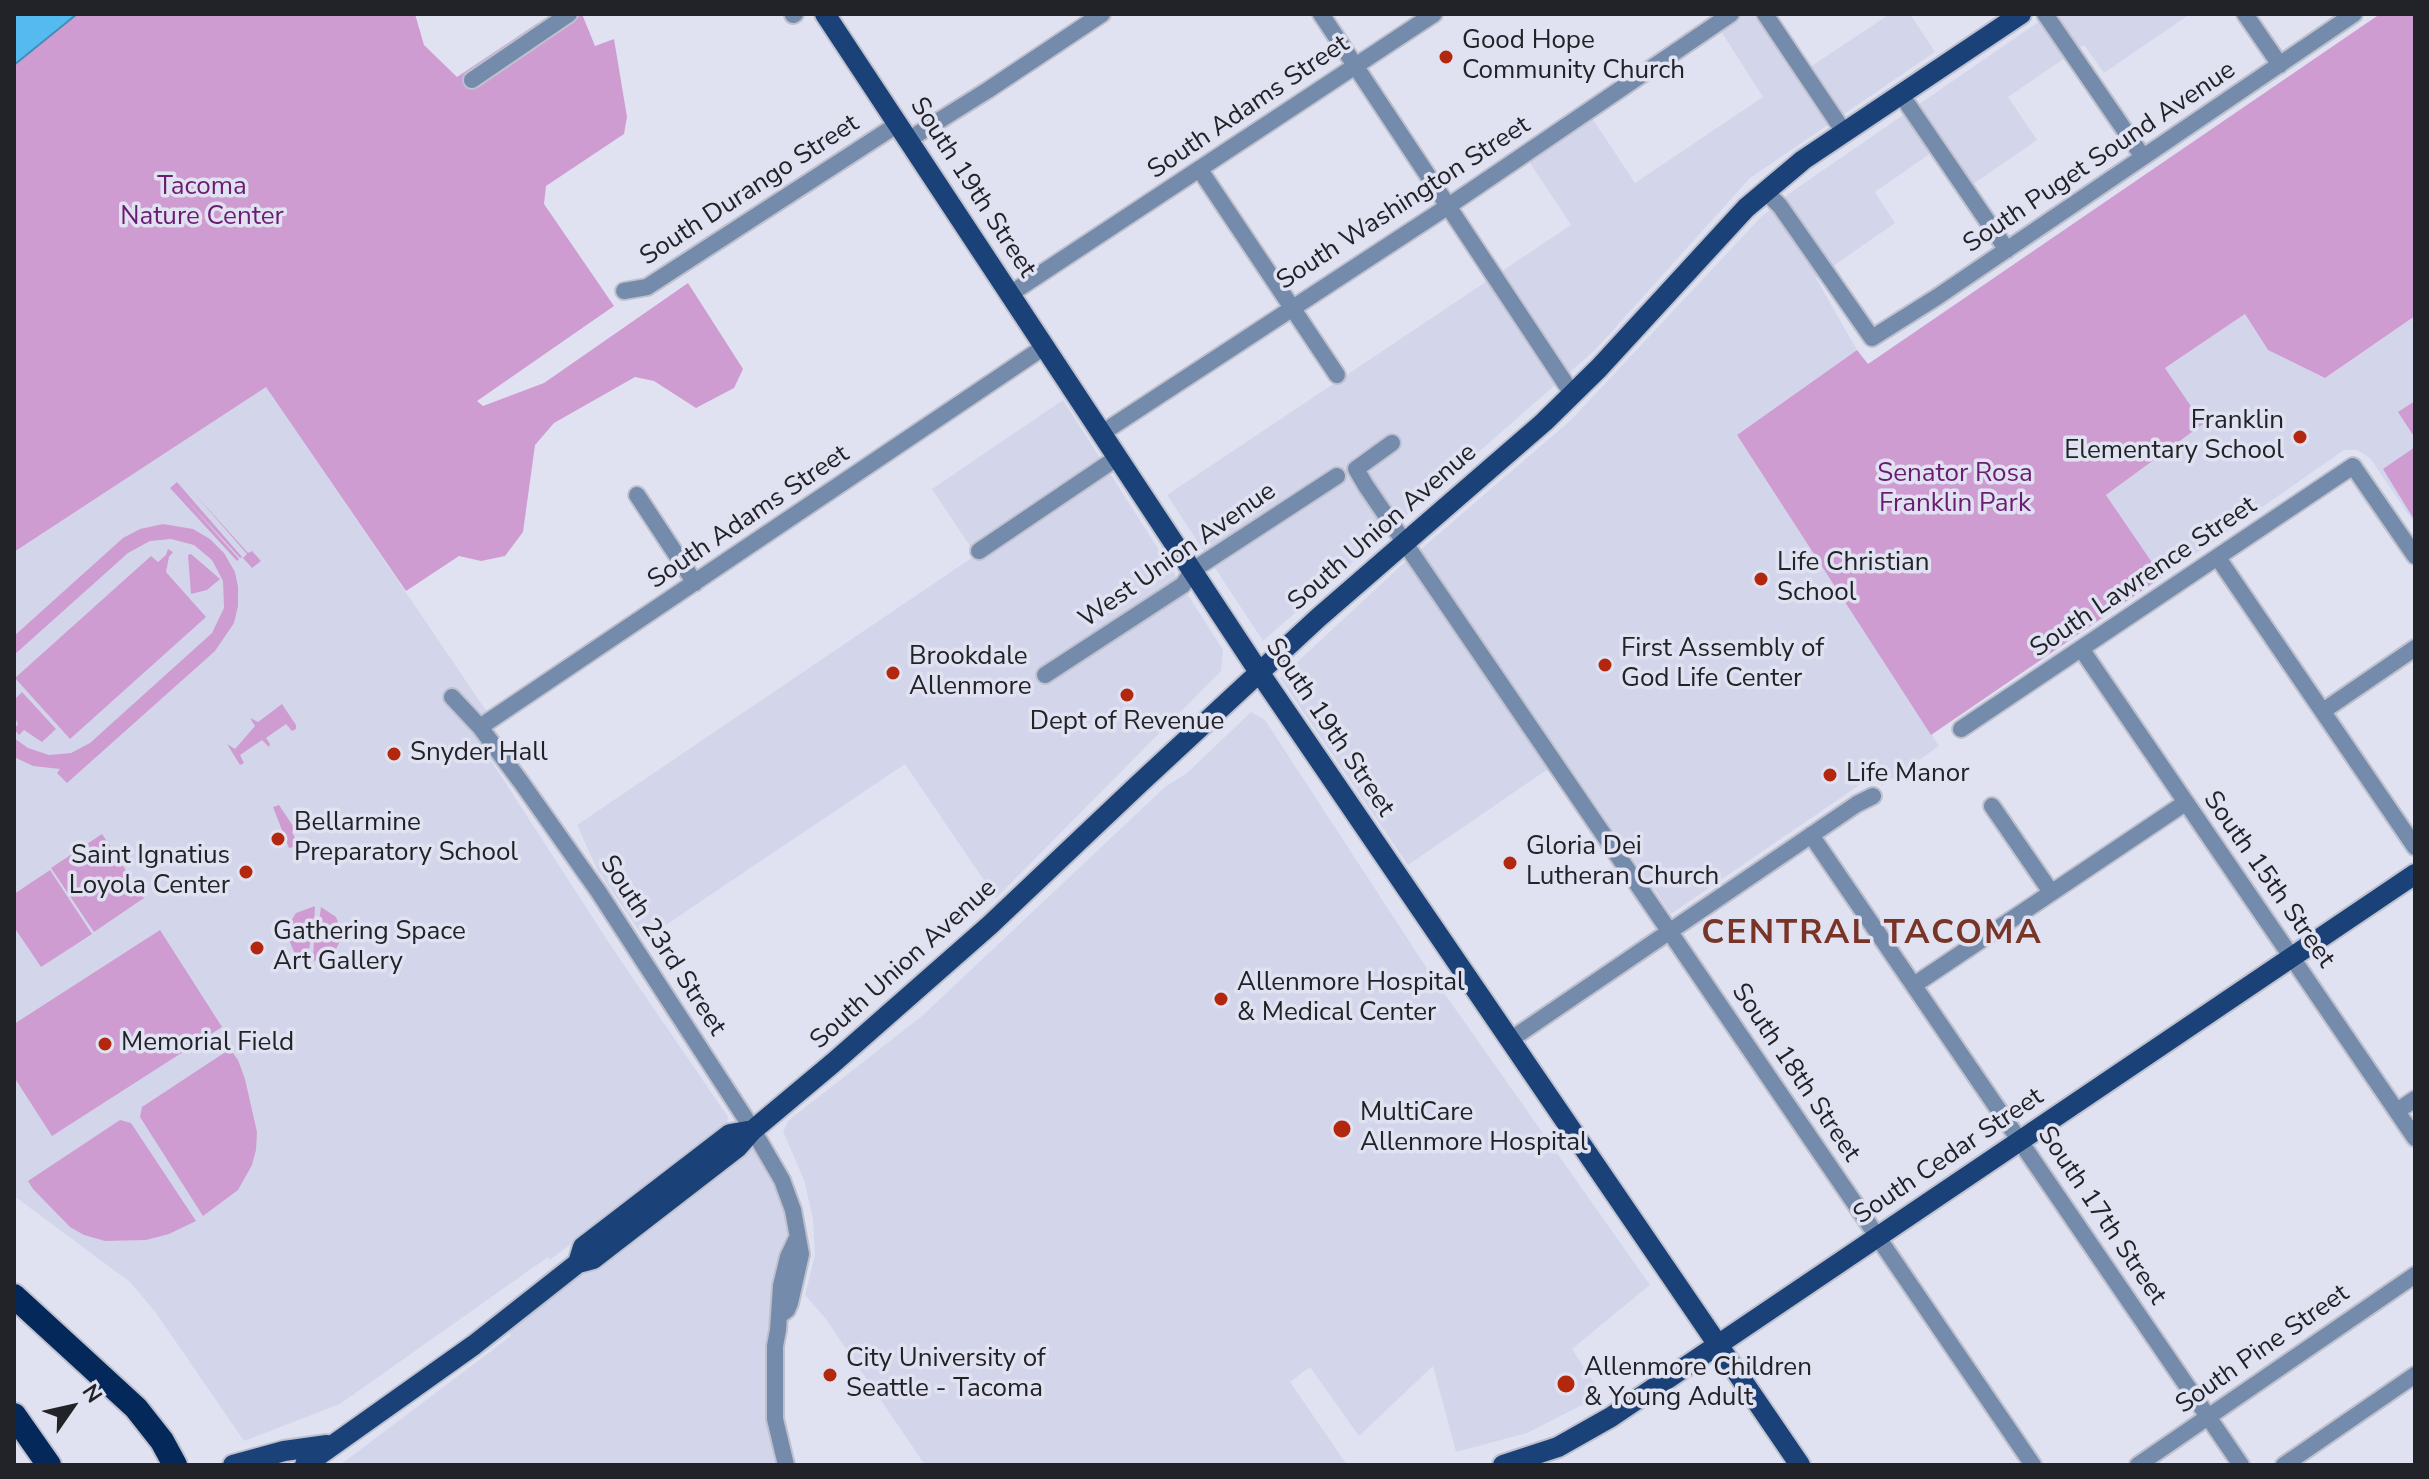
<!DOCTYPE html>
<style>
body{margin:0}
#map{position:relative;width:2429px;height:1479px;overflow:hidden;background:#e0e2f1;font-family:"Nunito Sans",sans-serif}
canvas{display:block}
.frame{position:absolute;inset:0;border:16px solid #222328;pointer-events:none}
.north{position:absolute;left:32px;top:1367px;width:80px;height:80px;-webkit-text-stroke:6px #e0e2f1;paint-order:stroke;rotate:56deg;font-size:22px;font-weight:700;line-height:32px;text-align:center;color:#222328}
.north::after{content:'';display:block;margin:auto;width:28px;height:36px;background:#222328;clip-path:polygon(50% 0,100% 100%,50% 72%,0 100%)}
</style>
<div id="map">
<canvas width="2429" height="1479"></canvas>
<div class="frame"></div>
<div class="north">N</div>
</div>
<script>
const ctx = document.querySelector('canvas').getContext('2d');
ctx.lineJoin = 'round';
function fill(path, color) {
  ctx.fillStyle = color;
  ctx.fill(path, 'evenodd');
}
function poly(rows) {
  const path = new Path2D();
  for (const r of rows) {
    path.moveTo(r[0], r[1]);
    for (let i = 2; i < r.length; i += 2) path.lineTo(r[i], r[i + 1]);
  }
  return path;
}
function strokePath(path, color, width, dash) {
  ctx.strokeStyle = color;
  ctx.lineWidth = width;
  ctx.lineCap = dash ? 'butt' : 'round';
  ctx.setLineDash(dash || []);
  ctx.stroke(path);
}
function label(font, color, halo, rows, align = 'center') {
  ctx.font = font + ' "Nunito Sans",sans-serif';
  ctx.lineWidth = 7;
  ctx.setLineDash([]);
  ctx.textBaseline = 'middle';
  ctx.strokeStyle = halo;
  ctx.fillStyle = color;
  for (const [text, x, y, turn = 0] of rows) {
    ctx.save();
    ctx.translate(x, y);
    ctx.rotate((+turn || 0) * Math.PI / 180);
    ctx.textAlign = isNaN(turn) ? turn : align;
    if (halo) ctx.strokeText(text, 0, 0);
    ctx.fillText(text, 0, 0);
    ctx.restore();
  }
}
fill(poly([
 [1710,14,1775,14,1810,67,1890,14,1910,14,1935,52,1750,178,1595,350,1263,641,1167,495,1571,225,1528,160,1592,118,1635,183,1763,97],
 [2050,14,2190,14,2104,73,2084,45,2008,97,2037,140,1969,187,1941,146,1875,192,1895,223,1816,278,1857,350,1737,435,1939,746,1882,786,1874,775,1671,914,1420,550,1571,420,1761,217,1787,195],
 [2245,314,2268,350,2325,378,2415,316,2415,524,2370,458,2357,450,2344,450,2162,577,2106,495,2202,425,2165,368],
 [266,386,489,715,470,728,613,949,728,1117,727,1125,550,1260,548,1257,340,1404,244,1441,156,1313,130,1282,14,1196,14,552],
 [1063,400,1223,650,1221,671,996,898,905,764,645,939,598,871,577,825,976,555,932,489],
 [1406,561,1548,769,1408,865,1280,678],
 [1251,712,1265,720,1430,973,1650,1285,1572,1349,1602,1395,1527,1433,1456,1452,1433,1366,1359,1436,1310,1367,1290,1382,1347,1465,925,1465,825,1318,805,1295,815,1255,813,1219,804,1180,783,1131,789,1120,922,1016,1165,787,1187,773],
 [753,1130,796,1210,775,1346,786,1465,340,1465,511,1336,503,1323]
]), '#d3d6eb');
fill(poly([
 [14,14,415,14,424,45,457,77,538,23,549,38,582,14,595,46,614,39,627,117,624,134,546,186,544,204,614,306,477,401,483,406,544,383,688,283,743,369,734,388,696,408,654,381,635,377,554,423,535,445,523,532,505,556,481,561,459,556,406,591,266,387,14,552],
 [2380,14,2415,14,2415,316,2325,378,2268,350,2245,314,2165,368,2203,424,2106,495,2162,577,1931,735,1737,435,1857,350,1868,364],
 [2415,401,2415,438,2398,412],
 [2415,447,2415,521,2383,469],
 [177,482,242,557,240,558,182,495,239,559,237,561,170,488],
 [193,492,248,553,252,551,261,561,252,568,243,558,247,554],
 [163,524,193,529,210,539,224,553,235,572,238,587,238,606,234,623,215,651,67,783,57,773,60,769,33,766,14,757,14,738,28,748,49,755,71,753,90,743,212,633,224,608,223,581,212,560,194,545,171,539,150,541,128,553,14,655,14,636,123,538,140,529],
 [168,549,173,552,169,557,166,572,206,617,70,739,15,678,151,556,158,562,166,555],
 [191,554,220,579,207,590,191,594,188,555],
 [22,692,56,729,42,742,24,730,19,735,14,729,18,724,14,716,14,700],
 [282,704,296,725,296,729,292,731,286,724,266,738,270,744,269,747,262,740,240,755,244,763,240,765,227,744,235,749,255,726,250,718,258,722],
 [279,805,295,829,292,832,302,852,295,854,293,847,289,848,273,807],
 [102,834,144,898,94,932,51,868],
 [50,870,92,934,41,967,14,927,14,894],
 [315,906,314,928,309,931,287,927,296,913],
 [321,907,336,917,342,933,319,934,318,928],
 [160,930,222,1027,52,1136,14,1077,14,1024],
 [309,934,311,938,307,960,294,952,287,935],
 [319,937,340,941,335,951,328,958,313,961,314,938],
 [230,1049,238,1060,245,1079,257,1132,256,1150,252,1165,238,1190,203,1216,140,1117,142,1107],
 [120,1120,131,1123,196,1221,169,1234,146,1240,105,1241,84,1235,70,1227,33,1189,28,1181]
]), '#cf9cd1');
const water = poly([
 [14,14,77,14,14,65,14,14]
]);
fill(water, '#55baf0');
strokePath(water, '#468db4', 2);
const minor = poly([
 [1321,14,1573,395],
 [1765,14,1844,132],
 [2045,14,2143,157],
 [2245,14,2280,65],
 [793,15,795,14],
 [472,80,569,14],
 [1900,93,2007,250],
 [908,140,988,90,1102,14],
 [1200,170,1337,375],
 [1765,191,1780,206,1872,338,1937,297,2354,14],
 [624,291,647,287,898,124],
 [1010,294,1434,14],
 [1102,433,1447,207,1731,14],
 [1392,443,1356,469,1366,486,2033,1465],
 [637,495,695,583],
 [979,551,1118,457],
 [2218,558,2415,847],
 [2082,650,2415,1138],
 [1045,675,1183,585,1193,570,1337,476],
 [452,697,480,727,521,782,598,891,753,1130,782,1180,793,1210,801,1254,790,1303,787,1310,780,1315],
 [2323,711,2415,648],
 [480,727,1044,347],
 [1961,729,2353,466,2415,556],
 [1992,806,2051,892],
 [1811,835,2241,1465],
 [1914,985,2185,803],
 [1510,1040,1857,804,1873,796],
 [2397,1111,2415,1099],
 [786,1465,775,1419,775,1346,778,1330,781,1286,788,1257,796,1240],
 [2138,1465,2415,1275],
 [2284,1465,2415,1375]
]);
const major = poly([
 [825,14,1259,672,1800,1465],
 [578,1263,583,1247,730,1134,753,1130],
 [233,1465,284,1451,327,1445],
 [305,1465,474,1345,578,1263,593,1259,738,1147,753,1130,833,1063,990,925,1140,783,1318,618,1544,422,1599,368,1746,208,1803,160,2021,14],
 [1503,1465,1558,1447,1611,1417,2415,874]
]);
const highway = poly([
 [14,1296,136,1408,162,1441,175,1465],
 [14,1415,49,1465]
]);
strokePath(minor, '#bec0cd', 20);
strokePath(major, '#bec0cd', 24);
strokePath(highway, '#bec0cd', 28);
strokePath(minor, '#758bab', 16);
strokePath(major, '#1a4178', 20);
strokePath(highway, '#032859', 24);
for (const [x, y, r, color] of [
 [1446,57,8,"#b3270f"],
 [2300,437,8,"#b3270f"],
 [1761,579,8,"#b3270f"],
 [1605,665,8,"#b3270f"],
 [893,673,8,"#b3270f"],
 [1127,695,8,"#b3270f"],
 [394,754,8,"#b3270f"],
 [1830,775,8,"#b3270f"],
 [278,839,8,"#b3270f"],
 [1510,863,8,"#b3270f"],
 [246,872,8,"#b3270f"],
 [257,948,8,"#b3270f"],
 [1221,999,8,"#b3270f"],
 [105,1044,8,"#b3270f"],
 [1342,1129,10,"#b3270f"],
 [830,1375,8,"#b3270f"],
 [1566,1384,10,"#b3270f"]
]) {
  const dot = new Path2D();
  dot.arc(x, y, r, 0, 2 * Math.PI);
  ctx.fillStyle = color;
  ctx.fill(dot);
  strokePath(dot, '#e0e2f1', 3);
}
label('26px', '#222328', '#e0e2f1', [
 ["Good Hope",1462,42],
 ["Community Church",1462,72],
 ["Franklin",2284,422,"right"],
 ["Elementary School",2284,452,"right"],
 ["Life Christian",1777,564],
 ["School",1777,594],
 ["First Assembly of",1621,650],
 ["God Life Center",1621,680],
 ["Brookdale",909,658],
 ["Allenmore",909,688],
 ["Dept of Revenue",1127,723,"center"],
 ["Snyder Hall",410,754],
 ["Life Manor",1846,775],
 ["Bellarmine",294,824],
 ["Preparatory School",294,854],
 ["Gloria Dei",1526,848],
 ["Lutheran Church",1526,878],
 ["Saint Ignatius",230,857,"right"],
 ["Loyola Center",230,887,"right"],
 ["Gathering Space",273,933],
 ["Art Gallery",273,963],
 ["Allenmore Hospital",1237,984],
 ["& Medical Center",1237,1014],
 ["Memorial Field",121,1044],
 ["MultiCare",1360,1114],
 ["Allenmore Hospital",1360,1144],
 ["City University of",846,1360],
 ["Seattle - Tacoma",846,1390],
 ["Allenmore Children",1584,1369],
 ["& Young Adult",1584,1399]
], 'left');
label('26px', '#222328', '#e0e2f1', [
 ["South Adams Street",1249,108,-34],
 ["South Puget Sound Avenue",2100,158,-34],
 ["South 19th Street",972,188,57],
 ["South Durango Street",750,191,-33],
 ["South Washington Street",1404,204,-33],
 ["South Adams Street",749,518,-34],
 ["South Union Avenue",1383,528,-41],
 ["West Union Avenue",1178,556,-35],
 ["South Lawrence Street",2144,578,-34],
 ["South 19th Street",1329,728,56],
 ["South 15th Street",2268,880,55],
 ["South 23rd Street",662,946,57],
 ["South Union Avenue",904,965,-42],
 ["South 18th Street",1795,1073,56],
 ["South Cedar Street",1949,1157,-34],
 ["South 17th Street",2101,1216,56],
 ["South Pine Street",2263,1350,-35]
]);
label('26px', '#6b1c71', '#e0e2f1', [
 ["Tacoma",202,188],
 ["Nature Center",202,218],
 ["Senator Rosa",1955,475],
 ["Franklin Park",1955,505]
]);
ctx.letterSpacing = '2px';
label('bold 34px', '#793428', '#e0e2f1', [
 ["CENTRAL TACOMA",1872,935]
]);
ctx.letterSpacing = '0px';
</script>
